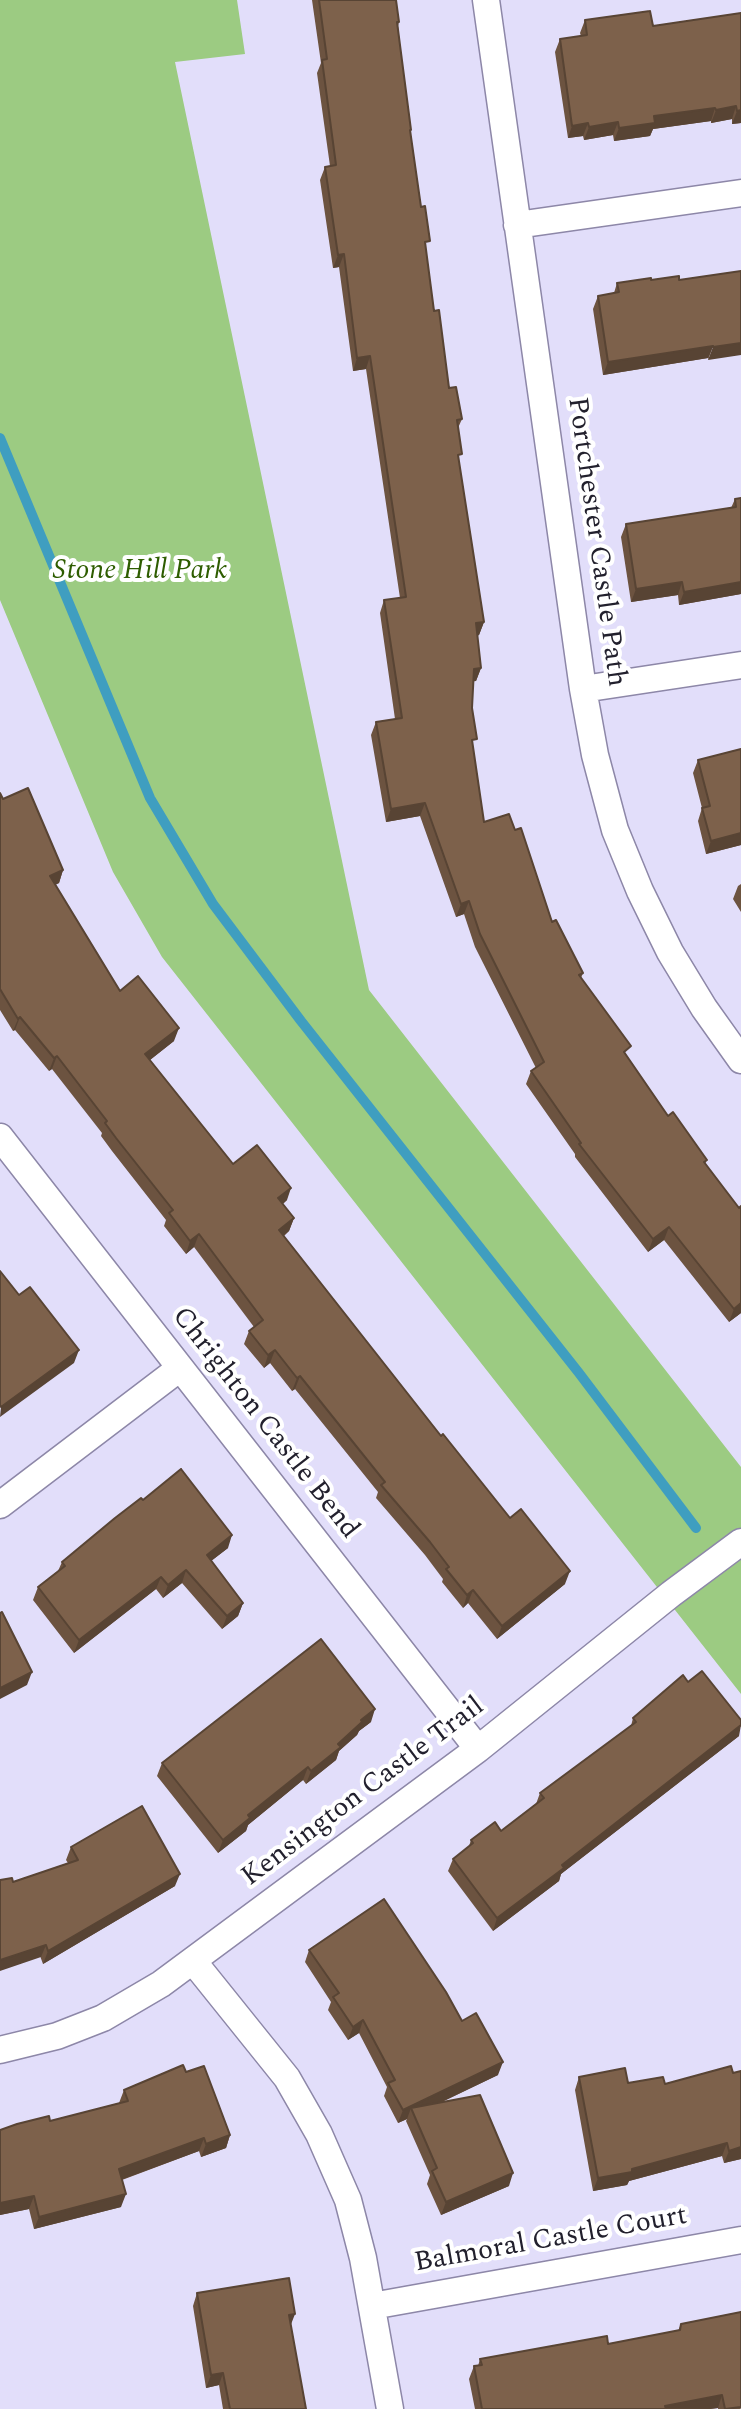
<!DOCTYPE html>
<style>
body{margin:0}
canvas{display:block;background:#e2defa}
</style>
<canvas width="741" height="2409"></canvas>
<script>
const ctx = document.querySelector('canvas').getContext('2d');
ctx.lineJoin = 'round';
function fill(path, color) {
  ctx.fillStyle = color;
  ctx.fill(path, 'evenodd');
}
function poly(rows) {
  const path = new Path2D();
  for (const r of rows) {
    path.moveTo(r[0], r[1]);
    for (let i = 2; i < r.length; i += 2) path.lineTo(r[i], r[i + 1]);
  }
  return path;
}
function strokePath(path, color, width, dash) {
  ctx.strokeStyle = color;
  ctx.lineWidth = width;
  ctx.lineCap = dash ? 'butt' : 'round';
  ctx.setLineDash(dash || []);
  ctx.stroke(path);
}
function label(font, color, halo, rows, align = 'center') {
  ctx.font = font + ' Spectral,serif';
  ctx.lineWidth = 8;
  ctx.setLineDash([]);
  ctx.textBaseline = 'middle';
  ctx.strokeStyle = halo;
  ctx.fillStyle = color;
  for (const [text, x, y, turn = 0] of rows) {
    ctx.save();
    ctx.translate(x, y);
    ctx.rotate((+turn || 0) * Math.PI / 180);
    ctx.textAlign = isNaN(turn) ? turn : align;
    if (halo) ctx.strokeText(text, 0, 0);
    ctx.fillText(text, 0, 0);
    ctx.restore();
  }
}
fill(poly([
 [0,0,237,0,245,54,175,62,369,990,741,1467,741,1694,162,957,113,872,0,600]
]), '#9ccb82');
strokePath(poly([
 [0,438,150,798,213,904,301,1021,579,1373,696,1528]
]), '#3f9ec0', 10);
const street = poly([
 [486,0,583,689,595,755,615,830,640,891,670,952,704,1008,741,1060],
 [517,225,741,193],
 [583,689,741,665],
 [0,1137,478,1749],
 [0,1505,180,1368],
 [193,1961,287,2078,319,2134,348,2200,363,2258,390,2409],
 [0,2050,57,2036,103,2018,161,1984,478,1749,671,1594,741,1542],
 [372,2306,741,2240]
]);
strokePath(street, '#8d87a8', 29);
strokePath(street, '#fff', 26);
fill(poly([
 [312,0,396,0,399,22,398,26,410,133,434,311,449,388,462,419,458,428,459,462,484,622,479,635,477,636,481,668,476,681,473,681,472,708,473,749,484,822,515,830,552,922,583,973,581,978,627,1056,668,1116,707,1160,705,1164,739,1208,741,1206,741,1313,729,1322,664,1240,648,1252,575,1157,575,1154,526,1084,531,1071,536,1068,475,947,464,914,456,917,420,816,386,822,371,735,376,722,395,719,380,613,384,600,400,598,366,369,353,371,339,267,333,268,320,180,325,167,330,166,317,73,321,63],
 [741,13,741,123,732,124,732,119,711,123,711,121,653,129,650,136,614,141,613,135,584,140,583,136,568,138,555,52,560,39,581,36,580,33,585,20,653,26],
 [741,271,708,360,708,358,603,375,593,309,598,296,614,293,617,283,679,280],
 [741,498,741,594,679,605,678,595,631,602,621,537,626,524,731,508,735,499],
 [698,760,741,845,706,854,698,821,702,808,693,773],
 [0,793,3,799,63,870,59,883,55,885,120,991,174,1041,150,1060,233,1164,287,1200,283,1204,294,1218,289,1231,284,1236,441,1436,565,1584,497,1639,468,1603,463,1608,442,1582,443,1579,425,1555,376,1498,378,1492,295,1389,292,1391,270,1363,264,1368,244,1344,249,1331,254,1327,194,1247,186,1254,164,1226,166,1220,112,1151,101,1136,102,1133,52,1069,49,1071,15,1030,13,1031,0,1010],
 [741,884,741,912,733,899,738,886],
 [143,1500,228,1548,211,1561,243,1603,238,1616,222,1629,182,1583,163,1598,156,1589,74,1653,33,1600,38,1587,58,1571,62,1562],
 [688,1682,739,1736,561,1874,559,1881,493,1931,448,1871,453,1859,469,1846,471,1840,501,1831,536,1804,540,1793,631,1726,633,1718],
 [371,1722,359,1731,357,1735,339,1751,336,1760,306,1784,303,1780,248,1825,246,1831,218,1853,157,1776,162,1763],
 [71,1847,175,1886,43,1964,13,1882,68,1863,66,1860],
 [309,1950,462,2021,498,2075,442,2102,509,2186,441,2215,427,2184,430,2175,406,2121,407,2119,398,2123,384,2096,387,2087,359,2033,348,2040,328,2010,331,2002,305,1962],
 [731,2066,741,2159,724,2163,722,2156,629,2181,627,2185,593,2191,575,2090,579,2077,628,2083,665,2084],
 [186,2072,230,2135,226,2148,201,2157,199,2151,122,2180,121,2207,34,2229,29,2209,0,2215,0,2130,50,2121,119,2103,124,2090],
 [197,2293,290,2326,306,2409,223,2409,219,2385,206,2388,193,2306],
 [681,2324,741,2409,718,2409,718,2408,710,2409,475,2409,469,2379,474,2366,478,2366,480,2359,608,2344,678,2331]
]), '#6c5340');
fill(poly([
 [736,106,732,119,711,123,716,110],
 [715,108,711,121,653,129,650,136,614,141,619,128,654,116],
 [741,110,741,123,732,124,737,111],
 [618,122,613,135,584,140,589,127],
 [588,123,583,136,568,138,572,126],
 [344,254,339,267,333,268,338,255],
 [741,343,741,355,708,360,713,347],
 [713,346,708,358,603,375,608,362],
 [370,356,366,369,353,371,357,358],
 [682,582,678,595,631,602,636,589],
 [741,582,741,594,679,605,684,592],
 [484,622,479,635,472,636,476,623],
 [481,668,476,681,469,682,474,669],
 [425,803,420,816,386,822,391,809],
 [741,833,741,845,706,854,711,841],
 [63,870,59,883,45,889,50,876],
 [469,901,464,914,456,917,461,904],
 [20,1017,15,1030,13,1031,18,1019],
 [179,1028,174,1041,141,1067,145,1054],
 [57,1056,52,1069,49,1071,54,1058],
 [291,1188,287,1200,274,1211,278,1198],
 [294,1218,289,1231,274,1243,279,1230],
 [669,1227,664,1240,648,1252,653,1239],
 [199,1234,194,1247,186,1254,190,1241],
 [741,1303,741,1313,729,1322,734,1309],
 [79,1350,74,1363,0,1417,1,1407],
 [275,1350,270,1363,264,1368,268,1355],
 [300,1376,295,1389,292,1391,297,1378],
 [232,1535,228,1548,202,1568,207,1555],
 [186,1570,182,1583,163,1598,168,1585],
 [570,1571,565,1584,497,1639,502,1626],
 [161,1577,156,1589,74,1653,79,1640],
 [473,1590,468,1603,463,1608,467,1595],
 [243,1603,238,1616,222,1629,227,1616],
 [32,1672,27,1685,0,1699,0,1688],
 [375,1709,371,1722,359,1731,357,1735,339,1751,336,1760,306,1784,311,1771,361,1720],
 [741,1725,739,1736,561,1874,559,1881,493,1931,497,1918,562,1865],
 [308,1767,303,1780,248,1825,246,1831,218,1853,223,1840,248,1815],
 [180,1874,175,1886,43,1964,48,1951],
 [46,1945,41,1957,0,1971,0,1960],
 [363,2020,359,2033,348,2040,353,2027],
 [503,2062,498,2075,414,2115,411,2108,407,2119,398,2123,403,2110],
 [230,2135,226,2148,201,2157,206,2144],
 [204,2138,199,2151,115,2182,119,2169],
 [727,2143,722,2156,629,2181,627,2185,593,2191,598,2178],
 [741,2147,741,2159,724,2163,729,2151],
 [513,2173,509,2186,441,2215,446,2202],
 [126,2194,121,2207,34,2229,39,2217],
 [34,2196,29,2209,0,2215,0,2203],
 [295,2314,290,2327,289,2315],
 [223,2373,219,2385,206,2388,211,2375],
 [722,2395,718,2408,710,2409,664,2409,665,2406]
]), '#584434');
const building = poly([
 [319,0,396,0,399,22,397,22,411,130,410,130,421,207,425,206,430,241,425,242,434,311,439,310,449,388,456,387,462,419,457,420,462,454,458,455,484,622,476,623,481,668,474,669,472,708,477,739,472,740,484,822,509,814,515,830,521,828,552,922,556,920,583,973,579,975,631,1046,624,1052,668,1116,673,1112,707,1160,704,1162,739,1208,741,1206,741,1303,734,1309,669,1227,653,1239,579,1144,581,1143,531,1071,544,1062,480,934,469,901,461,904,425,803,391,809,376,722,402,718,384,600,406,597,370,356,357,358,344,254,338,255,325,167,336,165,322,60,327,59,319,0],
 [650,11,653,26,741,13,741,110,737,111,736,106,716,110,715,108,654,116,655,123,619,128,618,122,589,127,588,123,572,126,560,39,587,35,585,20,650,11],
 [741,271,741,343,713,347,713,346,608,362,598,296,619,292,617,283,651,278,651,280,679,276,679,280,741,271],
 [741,498,741,582,684,592,682,582,636,589,626,524,736,507,735,499,741,498],
 [741,749,741,833,711,841,702,808,710,806,698,760,741,749],
 [28,788,63,870,50,876,120,991,138,976,179,1028,145,1054,233,1164,257,1145,291,1188,278,1198,294,1218,279,1230,441,1436,443,1434,510,1518,521,1509,570,1571,502,1626,473,1590,467,1595,446,1569,449,1567,430,1542,381,1485,385,1482,300,1376,297,1378,275,1350,268,1355,249,1331,263,1320,199,1234,190,1241,169,1213,173,1210,116,1138,105,1123,107,1121,57,1056,54,1058,20,1017,18,1019,0,989,0,793,3,799,28,788],
 [0,1271,19,1295,30,1287,79,1350,1,1407,0,1405,0,1271],
 [181,1469,232,1535,207,1555,243,1603,227,1616,186,1570,168,1585,161,1577,79,1640,38,1587,65,1566,62,1562,115,1518,141,1498,143,1500,181,1469],
 [2,1612,32,1672,0,1688,0,1613,2,1612],
 [321,1639,375,1709,361,1720,362,1722,338,1744,341,1747,311,1771,308,1767,248,1815,250,1818,223,1840,162,1763,321,1639],
 [702,1671,741,1720,741,1725,562,1865,564,1868,497,1918,453,1859,473,1843,471,1840,495,1822,501,1831,544,1798,540,1793,636,1722,633,1718,683,1675,688,1682,702,1671],
 [142,1806,180,1874,48,1951,46,1945,0,1960,0,1880,12,1878,13,1882,78,1860,71,1847,142,1806],
 [384,1899,446,1992,462,2021,476,2013,503,2062,403,2110,388,2083,395,2080,363,2020,353,2027,333,1997,339,1993,309,1950,384,1899],
 [183,2065,186,2072,204,2066,230,2135,206,2144,204,2138,119,2169,126,2194,39,2217,34,2196,0,2203,0,2130,17,2124,49,2116,50,2121,128,2101,124,2090,183,2065],
 [731,2066,733,2073,741,2071,741,2147,729,2151,727,2143,632,2169,632,2172,598,2178,579,2077,625,2068,628,2083,663,2077,665,2084,731,2066],
 [480,2095,513,2173,446,2202,432,2171,437,2168,411,2108,480,2095],
 [289,2278,295,2314,289,2315,306,2409,230,2409,223,2373,211,2375,197,2293,289,2278],
 [741,2312,741,2407,725,2409,722,2395,665,2406,666,2409,482,2409,474,2366,482,2365,480,2359,607,2336,608,2344,680,2330,681,2324,741,2312]
]);
fill(building, '#7d614b');
strokePath(building, '#584434', 2);
label('28px', '#22202d', '#fff', [
 ["Portchester Castle Path",595,542,82],
 ["Chrighton Castle Bend",264,1424,52],
 ["Kensington Castle Trail",364,1793,-37],
 ["Balmoral Castle Court",551,2241,-10]
]);
label('italic 28px', '#2e5d00', '#fff', [
 ["Stone Hill Park",140,573]
]);
</script>
